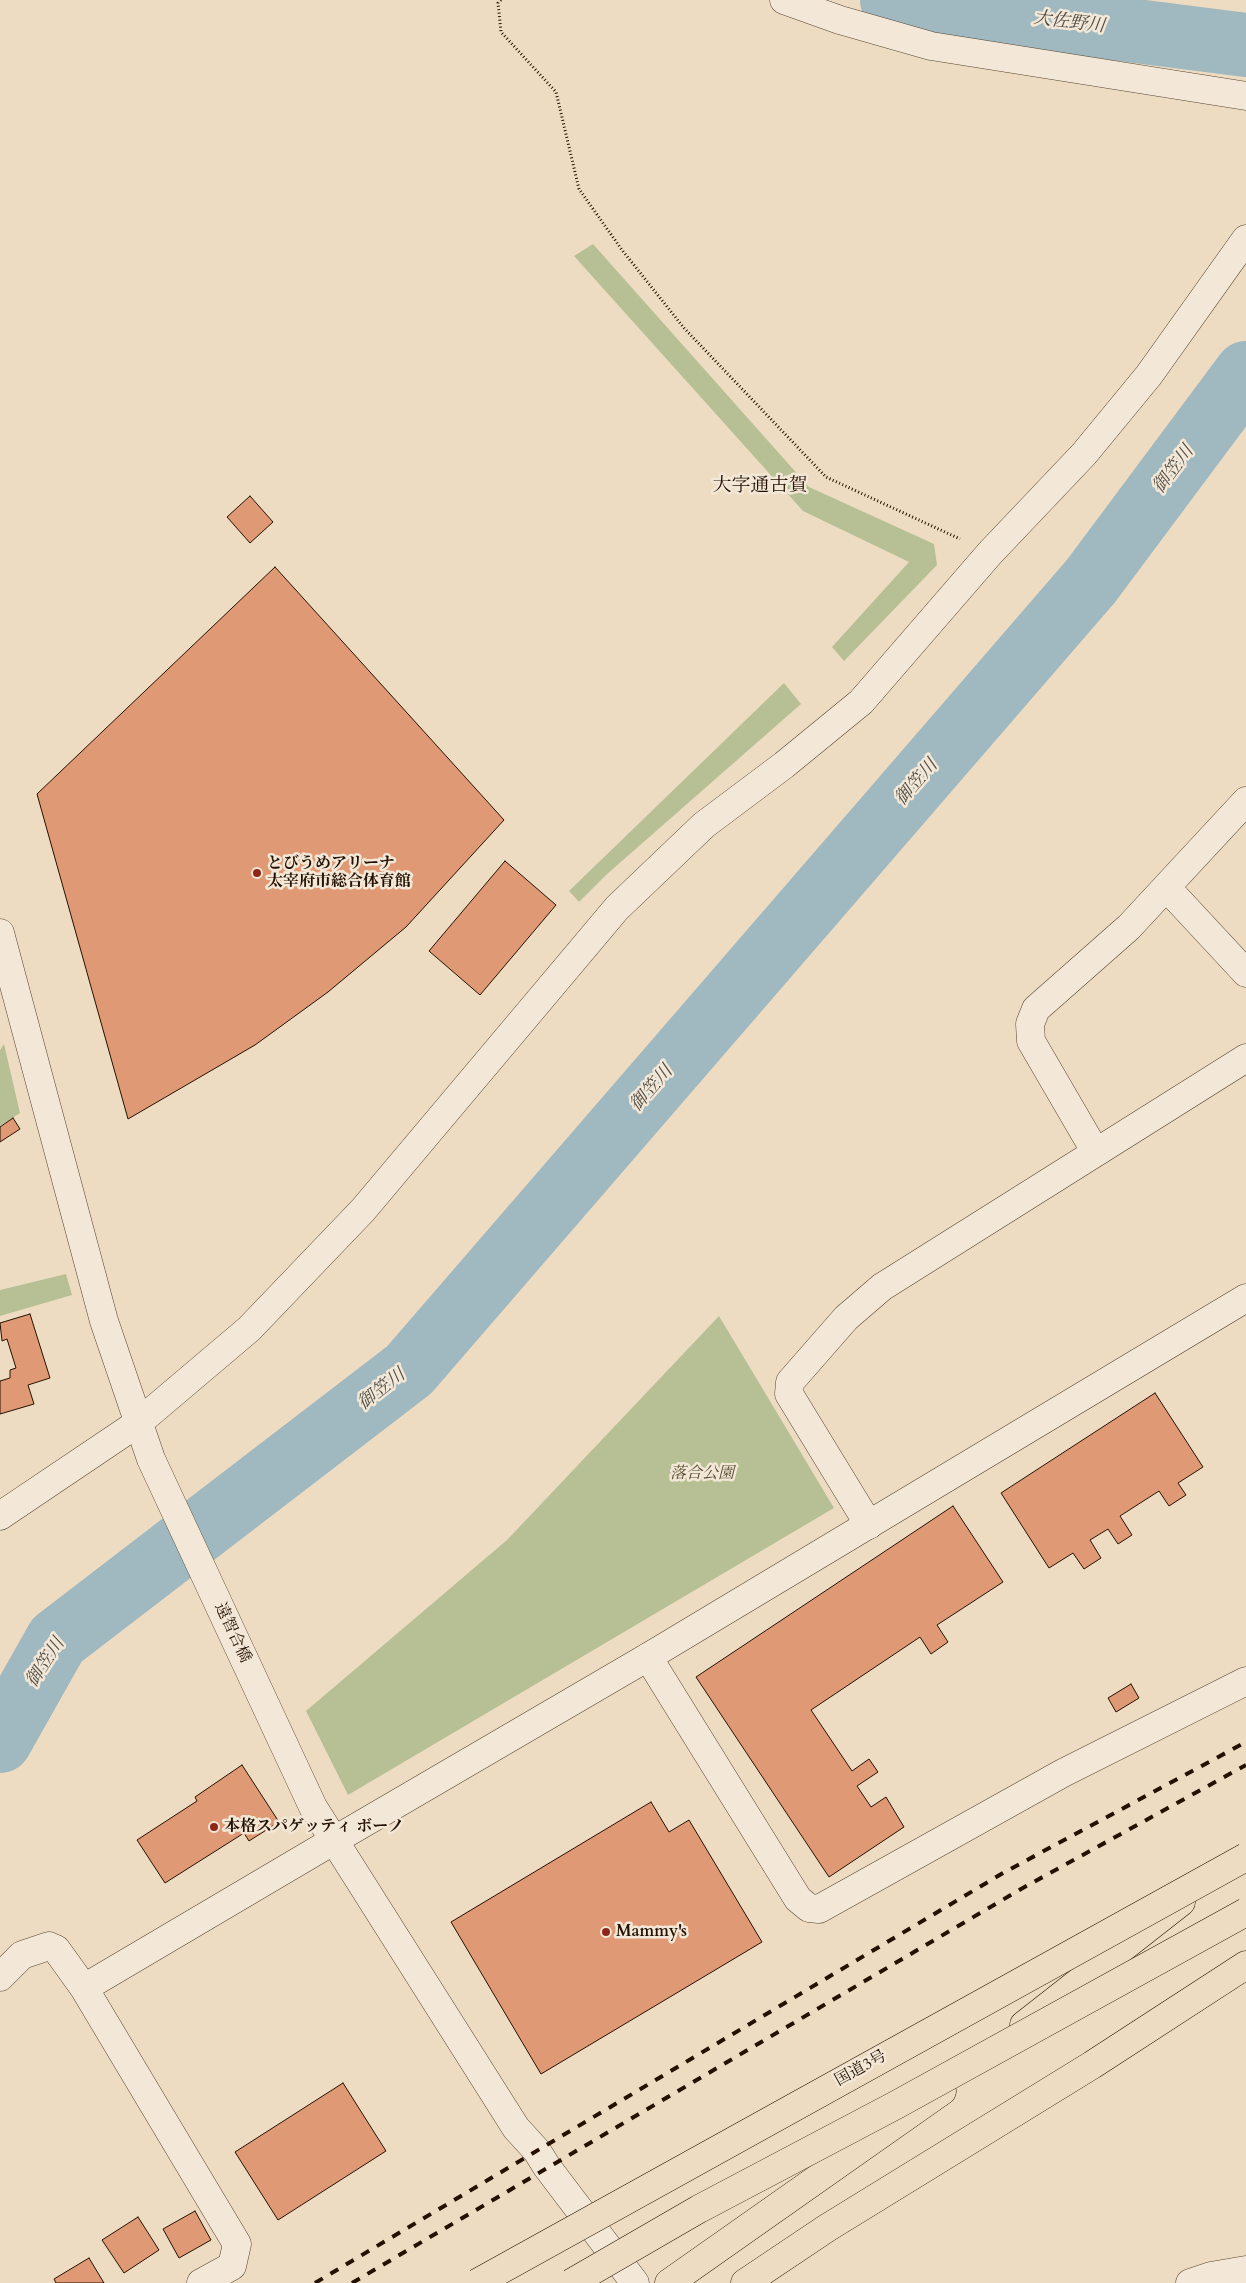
<!DOCTYPE html>
<meta charset="utf-8">
<style>
body{margin:0}
canvas{display:block;background:#eddcc2}
</style>
<canvas width="1246" height="2283"></canvas>
<script>
const ctx = document.querySelector('canvas').getContext('2d');
ctx.lineJoin = 'round';
function fill(path, color) {
  ctx.fillStyle = color;
  ctx.fill(path, 'evenodd');
}
function poly(rows) {
  const path = new Path2D();
  for (const r of rows) {
    path.moveTo(r[0], r[1]);
    for (let i = 2; i < r.length; i += 2) path.lineTo(r[i], r[i + 1]);
  }
  return path;
}
function strokePath(path, color, width, dash) {
  ctx.strokeStyle = color;
  ctx.lineWidth = width;
  ctx.lineCap = dash ? 'butt' : 'round';
  ctx.setLineDash(dash || []);
  ctx.stroke(path);
}
function label(font, color, halo, rows, align = 'center') {
  ctx.font = font + ' Cardo,"Noto Serif JP",serif';
  ctx.lineWidth = 5;
  ctx.setLineDash([]);
  ctx.textBaseline = 'middle';
  ctx.strokeStyle = halo;
  ctx.fillStyle = color;
  for (const [text, x, y, turn = 0] of rows) {
    ctx.save();
    ctx.translate(x, y);
    ctx.rotate((+turn || 0) * Math.PI / 180);
    ctx.textAlign = isNaN(turn) ? turn : align;
    if (halo) ctx.strokeText(text, 0, 0);
    ctx.fillText(text, 0, 0);
    ctx.restore();
  }
}
fill(poly([
 [593,244,809,487,934,544,937,565,844,661,832,647,909,562,803,511,574,256],
 [784,683,801,704,606,875,579,902,569,891],
 [4,1044,20,1113,0,1126,0,1050],
 [66,1274,72,1295,0,1316,0,1290],
 [719,1316,834,1508,348,1795,306,1711,507,1540]
]), '#b7c094');
strokePath(poly([
 [892,0,1246,45],
 [0,1741,57,1640,409,1370,1091,581,1246,373]
]), '#a0b8bf', 64);
const building = poly([
 [250,496,273,522,250,543,227,517,250,496],
 [275,567,504,820,406,927,328,992,255,1045,128,1119,37,794,275,567],
 [505,861,556,905,480,995,429,951,505,861],
 [13,1118,20,1129,0,1142,0,1127,13,1118],
 [30,1314,50,1378,28,1385,34,1404,0,1414,0,1381,10,1378,10,1370,16,1368,7,1339,2,1341,0,1323,30,1314],
 [1155,1393,1203,1467,1178,1483,1186,1495,1169,1506,1159,1491,1120,1516,1132,1535,1118,1544,1108,1529,1090,1540,1101,1558,1084,1569,1073,1553,1049,1568,1001,1493,1155,1393],
 [953,1506,1003,1582,937,1625,948,1642,931,1654,920,1637,811,1710,852,1771,869,1759,878,1772,857,1786,871,1807,886,1797,904,1827,829,1877,696,1677,953,1506],
 [1131,1684,1139,1698,1116,1712,1108,1698,1131,1684],
 [242,1765,279,1822,249,1841,244,1833,165,1883,137,1840,197,1801,195,1797,242,1765],
 [651,1802,669,1832,689,1820,762,1942,541,2074,451,1922,651,1802],
 [343,2083,386,2151,278,2220,235,2152,343,2083],
 [195,2211,211,2240,179,2258,163,2229,195,2211],
 [138,2217,159,2250,124,2273,102,2240,138,2217],
 [89,2258,104,2283,56,2283,54,2279,89,2258]
]);
fill(building, '#e09975');
strokePath(building, '#241101', 1);
const minor = poly([
 [784,0,840,20,931,46,1246,96],
 [1167,888,1246,973],
 [1095,1151,1031,1041,1030,1024,1036,1009,1129,927,1246,801],
 [0,1516,138,1423,249,1329,363,1210,617,908,704,825,784,765,861,702,990,553,1084,454,1149,375,1246,239],
 [869,1525,789,1394,790,1382,846,1318,882,1287,1246,1058],
 [648,1657,798,1899,809,1908,819,1909,1063,1773,1246,1681],
 [0,1977,22,1955,49,1946,56,1949,84,1988,237,2244,232,2266,201,2283],
 [84,1988,333,1841],
 [1190,2283,1211,2276,1246,2270]
]);
const tertiary = poly([
 [0,933,104,1321,151,1459,313,1807,516,2128,537,2151,547,2167,635,2283],
 [333,1841,648,1657,1246,1298]
]);
const trunk = poly([
 [1024,2025,1181,1902],
 [669,2283,942,2091],
 [745,2283,827,2228,1092,2065,1246,1965]
]);
strokePath(minor, '#564431', 29);
strokePath(tertiary, '#564431', 29);
strokePath(trunk, '#241101', 29);
strokePath(poly([
 [501,0,498,3,501,32,556,92,579,189,622,250,684,328,826,477,960,539]
]), '#241101', 3, [1, 2.5]);
strokePath(minor, '#f3e8d7', 28);
strokePath(tertiary, '#f3e8d7', 28);
strokePath(trunk, '#eddcc2', 28);
strokePath(poly([
 [315,2283,1003,1873,1246,1742],
 [352,2283,1021,1889,1246,1765]
]), '#241101', 4, [9, 9]);
const trunkBridge = poly([
 [477,2283,1246,1857],
 [571,2283,699,2209,896,2105,1246,1912]
]);
strokePath(trunkBridge, '#241101', 29, []);
strokePath(trunkBridge, '#eddcc2', 28);
for (const [x, y, r, color] of [
 [257,873,5,"#8f2418"],
 [214,1827,5,"#8f2418"],
 [606,1932,5,"#8f2418"]
]) {
  const dot = new Path2D();
  dot.arc(x, y, r, 0, 2 * Math.PI);
  ctx.fillStyle = color;
  ctx.fill(dot);
  strokePath(dot, '#f3e8d7', 2);
}
label('bold 16px', '#241101', '#f3e8d7', [
 ["とびうめアリーナ",267,864],
 ["太宰府市総合体育館",267,882],
 ["本格スパゲッティ ボーノ",224,1827],
 ["Mammy's",616,1932]
], 'left');
label('italic 16px', '#574e34', '#f3e8d7', [
 ["落合公園",702,1474]
]);
label('16px', '#241101', '#f3e8d7', [
 ["遠智合橋",232,1633,65],
 ["国道3号",861,2069,-29]
]);
label('italic 18px', '#4f4b44', '#f3e8d7', [
 ["大佐野川",1069,23,7],
 ["御笠川",1174,470,-53],
 ["御笠川",917,783,-49],
 ["御笠川",652,1089,-49],
 ["御笠川",382,1390,-38],
 ["御笠川",46,1663,-57]
]);
label('19px', '#241101', '#f3e8d7', [
 ["大字通古賀",760,487]
]);
</script>
